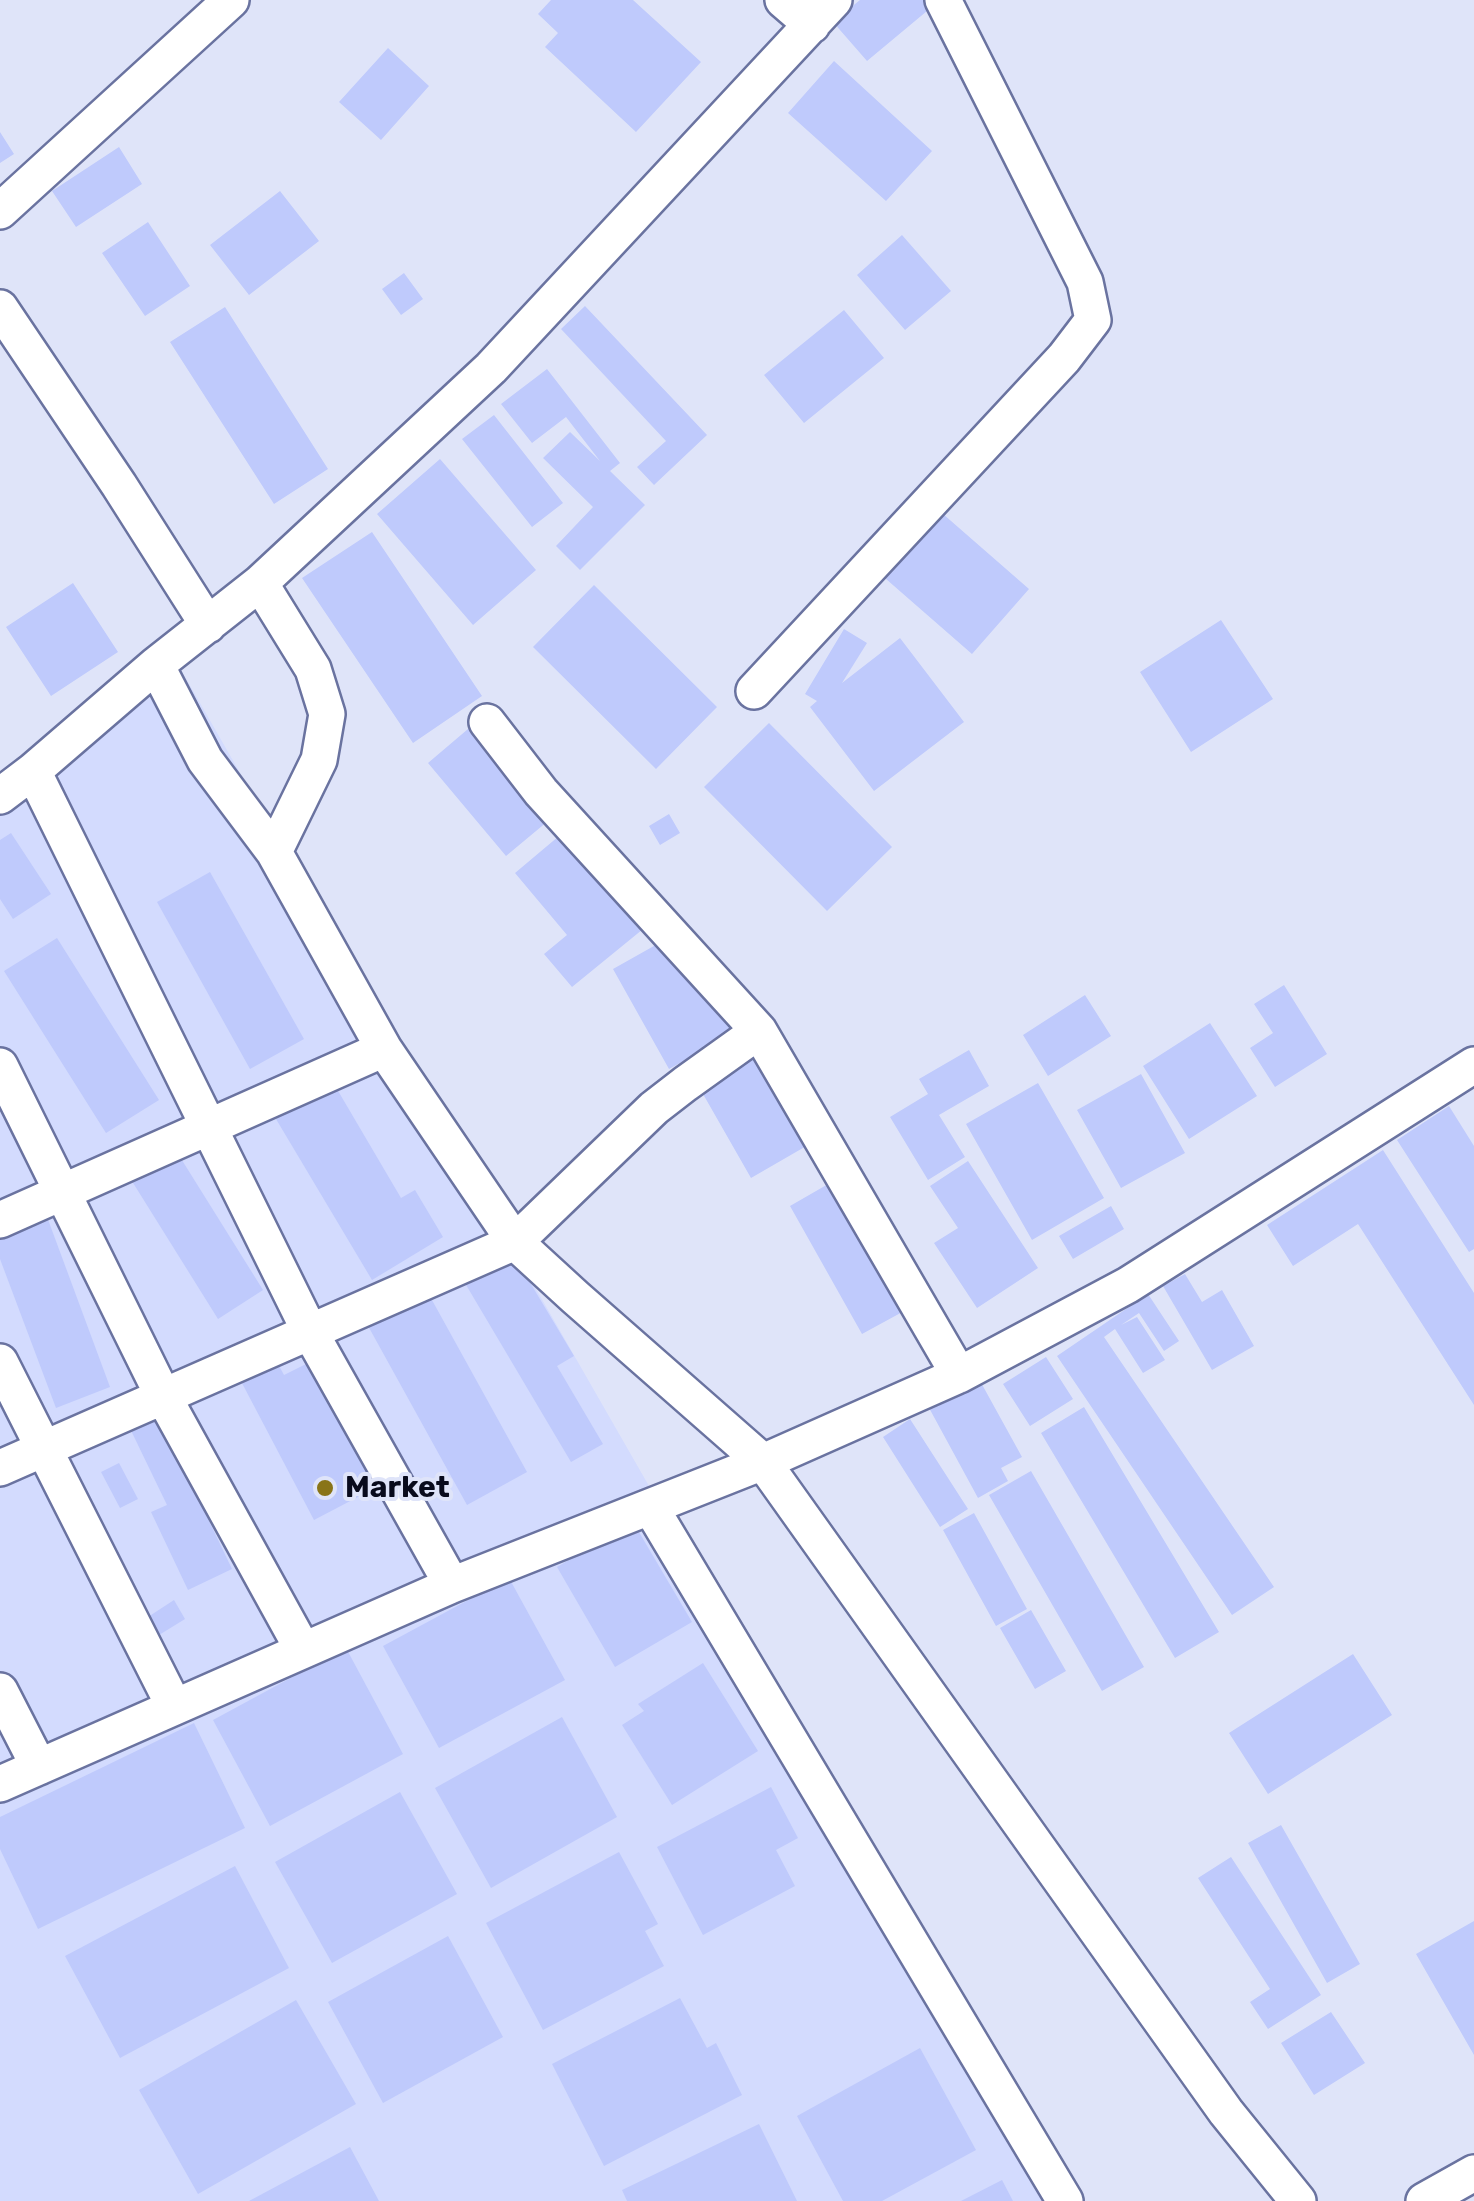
<!DOCTYPE html>
<style>
body{margin:0}
canvas{display:block;background:#dfe4f9}
</style>
<canvas width="1474" height="2201"></canvas>
<script>
const ctx = document.querySelector('canvas').getContext('2d');
ctx.lineJoin = 'round';
function fill(path, color) {
  ctx.fillStyle = color;
  ctx.fill(path, 'evenodd');
}
function poly(rows) {
  const path = new Path2D();
  for (const r of rows) {
    path.moveTo(r[0], r[1]);
    for (let i = 2; i < r.length; i += 2) path.lineTo(r[i], r[i + 1]);
  }
  return path;
}
function strokePath(path, color, width, dash) {
  ctx.strokeStyle = color;
  ctx.lineWidth = width;
  ctx.lineCap = dash ? 'butt' : 'round';
  ctx.setLineDash(dash || []);
  ctx.stroke(path);
}
function label(font, color, halo, rows, align = 'center') {
  ctx.font = font + ' Rubik,sans-serif';
  ctx.lineWidth = 8;
  ctx.setLineDash([]);
  ctx.textBaseline = 'middle';
  ctx.strokeStyle = halo;
  ctx.fillStyle = color;
  for (const [text, x, y, turn = 0] of rows) {
    ctx.save();
    ctx.translate(x, y);
    ctx.rotate((+turn || 0) * Math.PI / 180);
    ctx.textAlign = isNaN(turn) ? turn : align;
    if (halo) ctx.strokeText(text, 0, 0);
    ctx.fillText(text, 0, 0);
    ctx.restore();
  }
}
fill(poly([
 [165,642,1059,2201,0,2201,0,776]
]), '#d3dbfe');
fill(poly([
 [551,0,633,0,701,62,636,132,545,47,558,33,538,14],
 [860,0,928,0,933,6,867,61,833,22],
 [388,48,429,86,381,140,339,102],
 [834,61,932,151,886,201,788,113],
 [0,132,14,154,0,163],
 [119,147,142,184,76,227,52,191],
 [280,191,319,241,249,295,210,245],
 [148,222,190,286,145,316,102,253],
 [902,235,951,291,905,330,857,275],
 [404,273,423,299,401,315,382,289],
 [585,306,707,435,654,485,637,467,666,441,561,329],
 [225,307,328,469,274,504,170,342],
 [844,310,884,358,804,423,764,375],
 [547,369,620,463,610,471,645,505,580,570,556,546,593,507,543,458,570,432,600,461,566,417,532,443,501,404],
 [494,415,563,503,532,527,462,439],
 [440,459,536,570,473,625,377,514],
 [935,507,1029,589,972,654,878,572],
 [372,532,482,696,413,743,302,578],
 [73,583,118,652,51,696,6,627],
 [594,585,717,707,656,769,533,647],
 [1221,620,1273,699,1191,752,1140,672],
 [844,629,867,643,842,683,900,638,964,722,874,791,810,707,817,701,805,694],
 [488,712,566,806,506,856,428,763],
 [769,723,892,847,827,911,704,787],
 [669,814,680,833,660,845,649,826],
 [578,820,659,916,572,987,544,954,567,935,515,873],
 [11,833,51,894,13,919,0,899,0,840],
 [210,872,304,1039,250,1069,157,902],
 [677,933,733,1034,669,1069,613,969],
 [57,938,159,1100,106,1133,4,971],
 [1284,985,1327,1054,1275,1087,1250,1048,1273,1033,1254,1004],
 [1085,995,1111,1036,1048,1076,1023,1035],
 [1210,1023,1257,1096,1189,1139,1143,1066],
 [759,1043,815,1141,751,1178,695,1080],
 [969,1050,989,1086,939,1115,965,1157,928,1180,890,1117,928,1094,919,1079],
 [1141,1074,1185,1153,1121,1188,1077,1110],
 [1038,1083,1104,1198,1032,1240,966,1124],
 [334,1084,401,1198,415,1190,443,1237,372,1280,276,1119],
 [1449,1106,1474,1146,1474,1249,1469,1252,1397,1140],
 [175,1149,263,1290,218,1319,130,1178],
 [1383,1150,1474,1293,1474,1405,1358,1224,1293,1266,1267,1225],
 [968,1161,1038,1268,977,1308,934,1243,958,1228,930,1186],
 [856,1168,928,1298,862,1334,790,1206],
 [43,1206,110,1387,56,1408,0,1259,0,1222],
 [1111,1206,1124,1229,1073,1259,1059,1236],
 [507,1244,574,1356,557,1366,603,1444,571,1462,459,1273],
 [1185,1274,1202,1302,1222,1290,1254,1346,1212,1370,1163,1286],
 [422,1282,527,1472,467,1505,362,1315],
 [1148,1294,1179,1341,1164,1351,1139,1313,1121,1325,1137,1317,1165,1360,1143,1373,1115,1329,1104,1337,1274,1587,1232,1615,1057,1356],
 [269,1347,284,1375,310,1362,377,1487,314,1520,233,1366],
 [1046,1357,1073,1399,1030,1426,1003,1384],
 [979,1379,1022,1457,1001,1468,1008,1481,978,1498,928,1406],
 [167,1393,215,1492,199,1500,232,1569,188,1590,151,1512,167,1505,123,1414],
 [1084,1407,1219,1632,1175,1658,1041,1433],
 [910,1419,968,1509,940,1527,883,1437],
 [119,1463,138,1499,120,1508,101,1472],
 [1031,1471,1144,1667,1102,1691,989,1495],
 [974,1513,1027,1609,996,1626,943,1530],
 [633,1522,692,1622,615,1667,557,1567],
 [509,1578,565,1680,439,1748,383,1646],
 [174,1600,185,1619,159,1635,148,1617],
 [1031,1610,1066,1671,1035,1689,1000,1628],
 [346,1648,403,1754,270,1826,213,1720],
 [1353,1654,1392,1715,1268,1794,1229,1733],
 [703,1663,758,1751,672,1805,622,1725,644,1711,638,1704],
 [562,1717,617,1817,491,1888,435,1788],
 [194,1723,245,1828,38,1929,0,1849,0,1817],
 [771,1787,798,1838,776,1850,795,1886,703,1935,657,1847],
 [400,1792,457,1894,332,1963,275,1862],
 [1281,1825,1360,1964,1327,1983,1248,1843],
 [619,1852,658,1924,645,1931,664,1966,543,2030,486,1923],
 [1231,1857,1321,1995,1268,2029,1250,2002,1270,1989,1198,1878],
 [235,1866,289,1968,120,2058,65,1956],
 [1474,1921,1474,2055,1416,1954],
 [448,1936,503,2037,383,2103,328,2002],
 [680,1998,707,2048,716,2043,742,2095,604,2166,552,2064],
 [296,2000,356,2104,198,2194,139,2090],
 [1331,2012,1365,2063,1314,2095,1281,2043],
 [920,2048,976,2150,882,2201,843,2201,797,2116],
 [759,2124,797,2201,627,2201,622,2190],
 [350,2147,379,2201,249,2201],
 [1002,2180,1013,2201,961,2201]
]), '#bfcafc');
const street = poly([
 [783,0,812,25],
 [0,211,231,0],
 [0,308,119,485,208,625],
 [260,583,313,669,327,714,319,760,274,852],
 [156,665,205,760,274,852,384,1049,515,1242,575,1297,763,1462,1226,2112,1298,2201],
 [754,691,1064,358,1093,320,1085,282,943,0],
 [487,722,541,792,759,1031,959,1375],
 [33,771,310,1332,452,1585],
 [0,796,33,771,156,665,260,583,491,368,834,0],
 [0,1066,163,1396,303,1650],
 [0,1220,384,1049],
 [0,1362,174,1706],
 [0,1468,515,1242,654,1108,685,1084,759,1031],
 [651,1508,1065,2201],
 [0,1691,39,1767],
 [0,1784,452,1585,763,1462,959,1375,1128,1285,1474,1065],
 [1424,2201,1474,2173]
]);
strokePath(street, '#6a73a0', 40);
strokePath(street, '#fff', 35);
for (const [x, y, r, color] of [
 [325,1488,10,"#897417"]
]) {
  const dot = new Path2D();
  dot.arc(x, y, r, 0, 2 * Math.PI);
  ctx.fillStyle = color;
  ctx.fill(dot);
  strokePath(dot, '#dfe4f9', 4);
}
label('bold 30px', '#090b1c', '#dfe4f9', [
 ["Market",345,1488]
], 'left');
</script>
